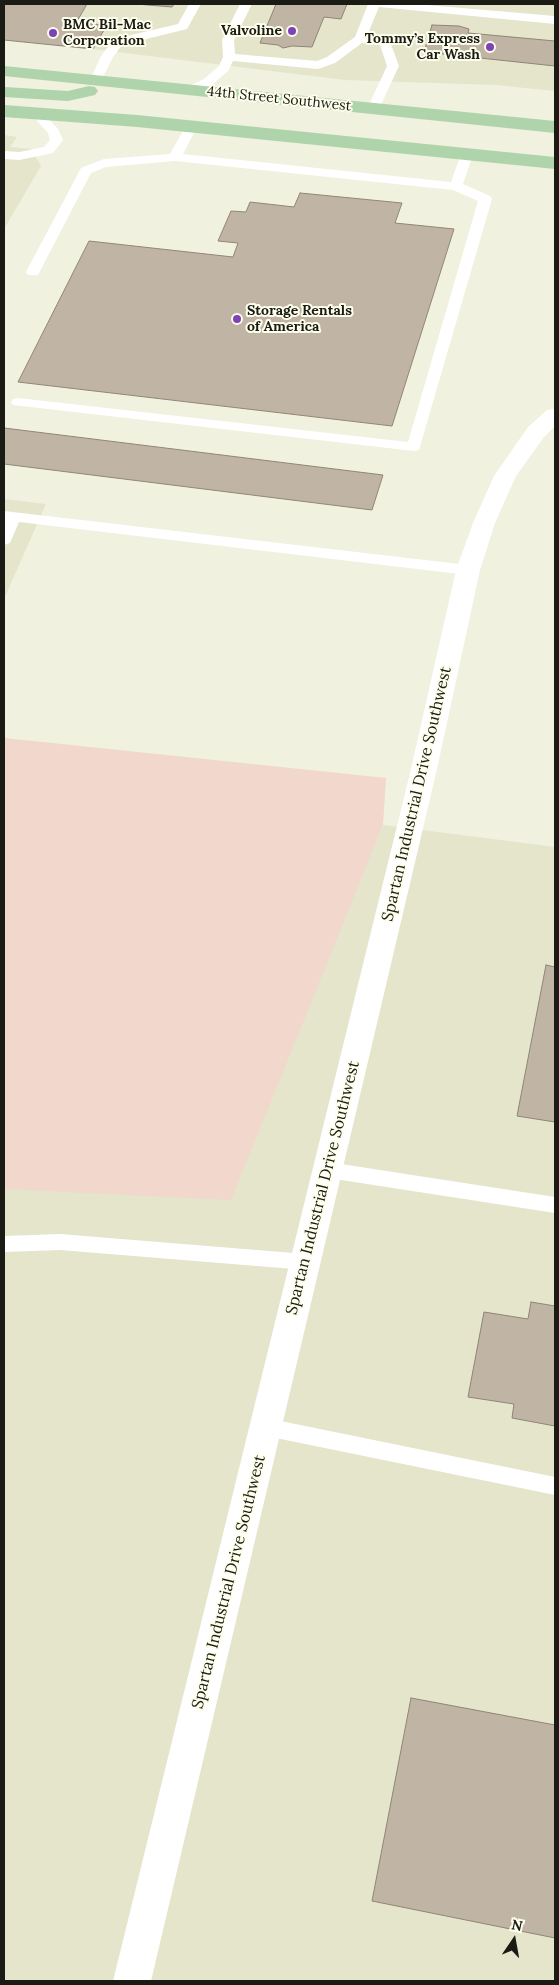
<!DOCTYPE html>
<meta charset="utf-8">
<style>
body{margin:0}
#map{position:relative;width:559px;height:1985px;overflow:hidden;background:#f0f1de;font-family:Lora,serif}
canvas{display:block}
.frame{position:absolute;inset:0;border:5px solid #1b1b15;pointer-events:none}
.north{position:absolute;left:489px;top:1915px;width:50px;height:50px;-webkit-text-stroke:4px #fdfeeb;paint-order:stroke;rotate:12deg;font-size:14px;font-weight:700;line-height:20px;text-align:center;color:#1b1b15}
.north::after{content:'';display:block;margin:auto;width:18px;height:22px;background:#1b1b15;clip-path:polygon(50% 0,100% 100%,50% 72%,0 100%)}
</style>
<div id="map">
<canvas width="559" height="1985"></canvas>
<div class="frame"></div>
<div class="north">N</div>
</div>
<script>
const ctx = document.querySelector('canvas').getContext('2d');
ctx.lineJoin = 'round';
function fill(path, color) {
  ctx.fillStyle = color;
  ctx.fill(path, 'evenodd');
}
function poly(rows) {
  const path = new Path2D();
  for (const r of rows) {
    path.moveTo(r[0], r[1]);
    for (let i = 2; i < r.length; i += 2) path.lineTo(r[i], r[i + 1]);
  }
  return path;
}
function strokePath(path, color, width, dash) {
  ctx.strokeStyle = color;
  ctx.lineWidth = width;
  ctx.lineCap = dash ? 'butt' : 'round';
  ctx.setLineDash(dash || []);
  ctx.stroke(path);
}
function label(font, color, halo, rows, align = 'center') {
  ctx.font = font + ' Lora,serif';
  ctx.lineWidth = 4;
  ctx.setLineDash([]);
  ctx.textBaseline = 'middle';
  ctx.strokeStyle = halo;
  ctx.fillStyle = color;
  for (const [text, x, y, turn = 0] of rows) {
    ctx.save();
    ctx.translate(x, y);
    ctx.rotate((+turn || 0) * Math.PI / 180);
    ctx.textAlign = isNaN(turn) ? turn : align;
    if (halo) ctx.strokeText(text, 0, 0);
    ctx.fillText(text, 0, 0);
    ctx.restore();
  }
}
fill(poly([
 [4,4,555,4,555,91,496,85,345,80,93,49,4,40],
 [4,135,17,137,10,147,31,149,41,166,4,229],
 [4,499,46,504,4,599],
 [383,825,555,847,555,1981,4,1981,4,1188,222,1195]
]), '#e4e5cb');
fill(poly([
 [4,738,386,778,383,825,231,1200,4,1189]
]), '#f1d7cc');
const building = poly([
 [4,4,87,4,76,23,107,25,93,49,4,40,4,4],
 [136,4,174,4,172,7,136,4],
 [276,4,347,4,341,19,324,17,312,47,292,46,283,48,278,45,260,43,276,4],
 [432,25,459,26,469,29,468,33,555,41,555,66,424,52,432,25],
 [300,193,402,203,395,223,454,229,392,426,18,382,89,241,233,257,238,243,218,241,231,211,246,212,250,202,294,207,300,193],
 [4,428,383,475,372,510,4,464,4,428],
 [546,965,555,967,555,1122,517,1116,546,965],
 [531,1302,555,1306,555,1426,512,1418,514,1404,468,1397,484,1312,528,1319,531,1302],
 [411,1698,555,1725,555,1938,372,1901,411,1698]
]);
fill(building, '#c0b5a5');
strokePath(building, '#908576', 1);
fill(poly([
 [189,4,201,4,187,29,122,45,113,57,100,83,92,83,90,80,101,56,114,39,178,24,189,4],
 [240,4,252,4,234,40,235,54,317,61,327,57,355,37,368,4,415,4,555,16,555,24,379,7,367,36,389,39,399,66,379,109,373,113,367,109,387,66,380,45,362,43,335,63,318,69,233,61,228,71,212,85,195,93,187,93,185,90,187,87,204,79,219,66,223,57,222,40,240,4],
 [36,109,40,110,58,129,63,140,53,153,19,160,4,159,4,151,19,152,44,147,50,140,48,133,30,113,36,109],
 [191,123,197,127,183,154,451,182,461,154,462,151,472,151,473,154,463,184,490,196,492,199,419,450,414,451,13,405,11,402,13,399,18,398,408,442,478,201,453,190,175,161,106,167,91,173,38,275,28,275,26,272,81,168,104,159,170,154,185,127,191,123],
 [4,511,468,565,474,567,476,570,474,573,468,575,19,522,10,543,4,545,4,511],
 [328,1162,555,1197,555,1213,328,1178,321,1175,318,1170,321,1165,328,1162],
 [60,1234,306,1254,313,1256,316,1262,313,1268,306,1270,60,1250,4,1252,4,1236,60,1234],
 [266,1418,555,1477,555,1495,266,1436,258,1433,255,1427,258,1421,266,1418]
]), '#fff');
fill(poly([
 [555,409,555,426,544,437,516,476,495,523,480,570,437,769,151,1981,113,1981,411,769,456,570,473,523,494,476,528,427,547,410,555,409]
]), '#fff');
fill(poly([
 [4,66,555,121,555,133,4,76,4,66],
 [89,86,95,87,98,91,95,95,68,101,4,97,5,87,68,91,89,86],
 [4,105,137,115,555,157,555,169,137,127,4,117,4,105]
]), '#afd4ab');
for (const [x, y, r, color] of [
 [292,31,5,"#7e41b6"],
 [53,33,5,"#7e41b6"],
 [490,47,5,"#7e41b6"],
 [237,319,5,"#7e41b6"]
]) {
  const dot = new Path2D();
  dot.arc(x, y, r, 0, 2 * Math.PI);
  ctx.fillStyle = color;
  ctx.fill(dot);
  strokePath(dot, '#fdfeeb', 2);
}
label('bold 14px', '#1b1b15', '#fdfeeb', [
 ["BMC Bil-Mac",63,25],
 ["Corporation",63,41],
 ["Valvoline",282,31,"right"],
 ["Tommy’s Express",480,39,"right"],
 ["Car Wash",480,55,"right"],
 ["Storage Rentals",247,311],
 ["of America",247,327]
], 'left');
label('14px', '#1b1b15', '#fdfeeb', [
 ["44th Street Southwest",279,99,6]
]);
label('16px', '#1b1b15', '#fdfeeb', [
 ["Spartan Industrial Drive Southwest",417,794,-77],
 ["Spartan Industrial Drive Southwest",323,1188,-76],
 ["Spartan Industrial Drive Southwest",229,1582,-76]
]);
</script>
